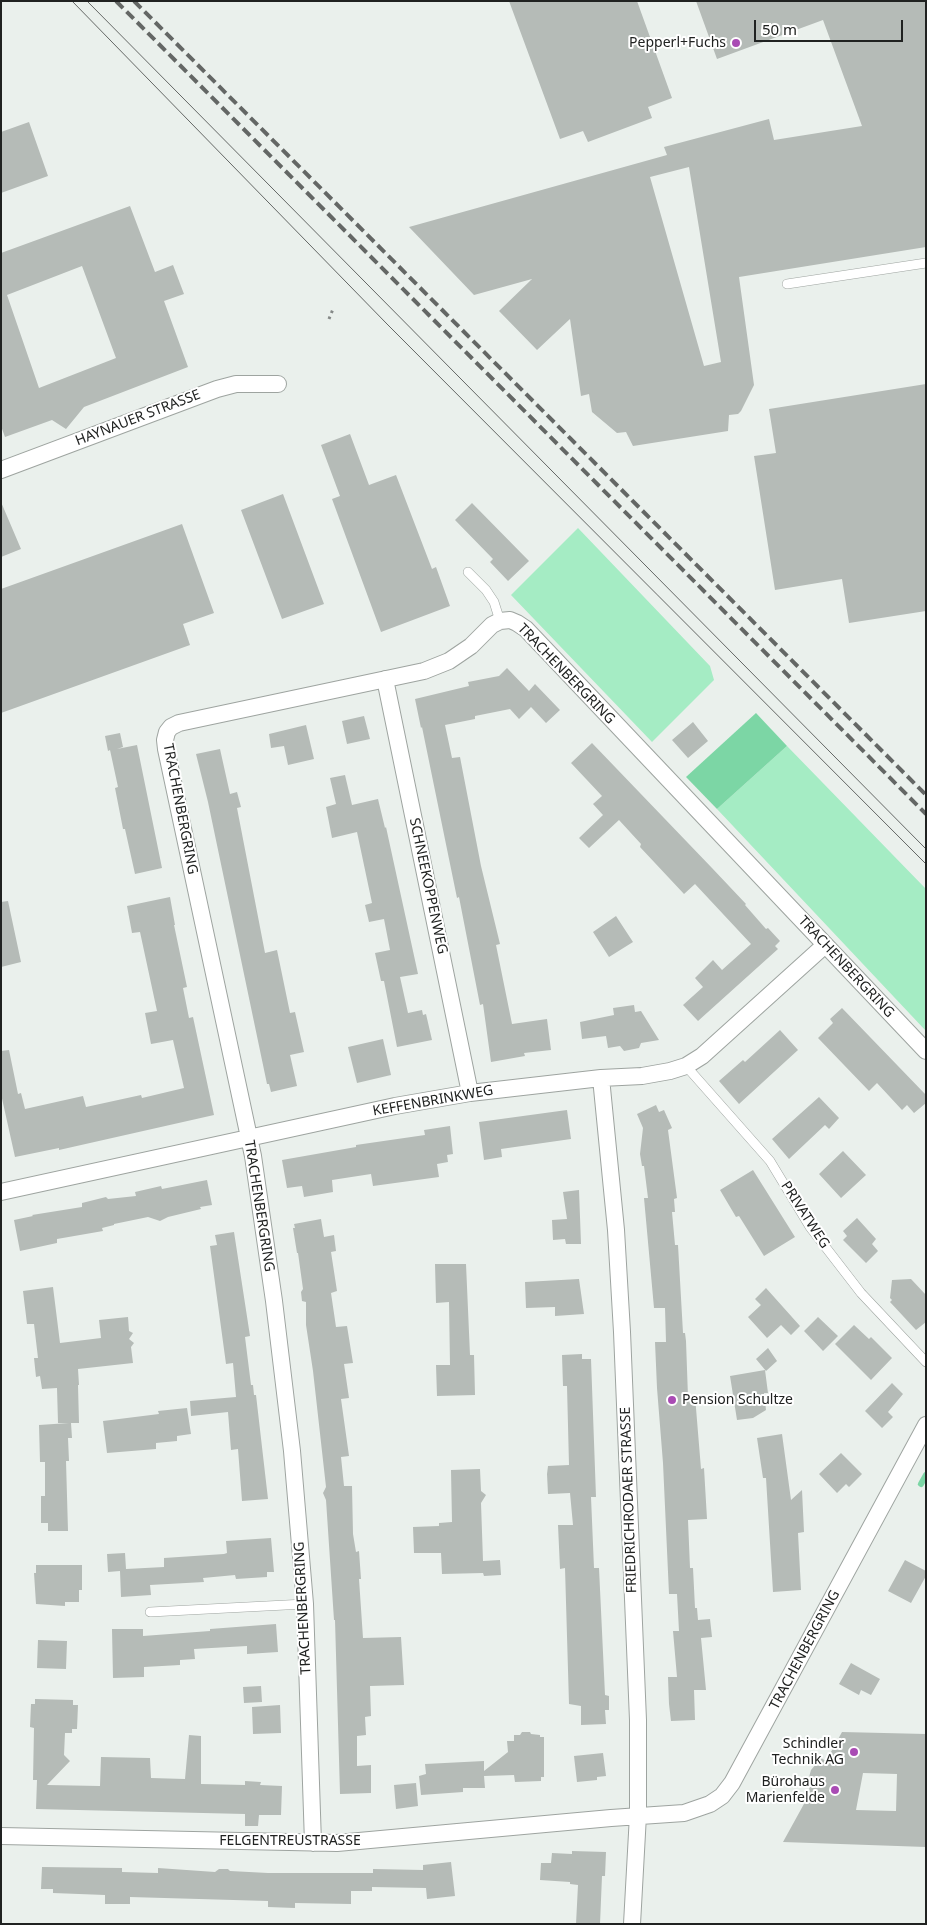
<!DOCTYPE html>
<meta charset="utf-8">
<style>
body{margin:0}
#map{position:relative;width:927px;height:1925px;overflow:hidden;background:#eaf0ec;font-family:"Noto Sans",sans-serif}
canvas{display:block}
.frame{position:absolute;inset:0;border:2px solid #202221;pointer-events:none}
.scale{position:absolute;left:754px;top:20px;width:149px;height:22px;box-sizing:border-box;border:2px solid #202221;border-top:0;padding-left:6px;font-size:15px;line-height:18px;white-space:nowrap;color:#202221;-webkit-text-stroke:4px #fff;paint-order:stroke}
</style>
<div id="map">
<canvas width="927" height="1925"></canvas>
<div class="frame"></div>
<div class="scale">50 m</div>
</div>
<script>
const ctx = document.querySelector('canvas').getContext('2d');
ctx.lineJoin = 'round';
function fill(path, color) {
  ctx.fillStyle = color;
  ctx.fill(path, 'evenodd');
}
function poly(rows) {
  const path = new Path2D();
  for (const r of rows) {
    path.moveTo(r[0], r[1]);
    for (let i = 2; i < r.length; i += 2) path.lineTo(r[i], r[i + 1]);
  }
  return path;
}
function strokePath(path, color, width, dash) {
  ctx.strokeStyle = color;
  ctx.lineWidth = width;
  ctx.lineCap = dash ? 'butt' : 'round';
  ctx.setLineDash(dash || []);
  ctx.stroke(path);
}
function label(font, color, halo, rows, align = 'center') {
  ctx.font = font + ' "Noto Sans",sans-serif';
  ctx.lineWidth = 4;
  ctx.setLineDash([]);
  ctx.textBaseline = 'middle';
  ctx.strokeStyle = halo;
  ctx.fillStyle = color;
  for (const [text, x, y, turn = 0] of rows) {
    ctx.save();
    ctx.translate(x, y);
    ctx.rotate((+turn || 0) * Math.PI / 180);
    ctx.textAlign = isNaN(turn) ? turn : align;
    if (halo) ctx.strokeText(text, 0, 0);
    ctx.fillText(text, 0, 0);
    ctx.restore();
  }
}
fill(poly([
 [578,528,710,666,714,680,652,742,511,595],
 [787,746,926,889,926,1031,717,809]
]), '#a5ecc4');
fill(poly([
 [756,713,787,746,717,809,686,777]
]), '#7cd6a5');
strokePath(poly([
 [921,1484,926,1475]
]), '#7cd6a5', 6);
fill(poly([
 [509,1,637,1,672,98,648,107,652,118,588,142,583,131,560,139],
 [696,1,926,1,926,247,739,277,754,385,741,411,738,414,729,415,728,431,633,446,626,432,617,433,592,412,589,394,581,396,570,319,537,350,499,311,532,279,474,295,409,227,667,155,664,147,769,119,774,140,862,126,823,20,717,59],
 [689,167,721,362,704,366,650,177],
 [29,122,48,176,1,193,1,132],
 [130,206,155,272,173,265,184,294,164,301,188,367,84,407,66,429,52,420,5,437,1,426,1,253],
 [82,266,116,358,39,388,7,295],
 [926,384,926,611,849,623,842,579,775,590,754,456,776,453,769,409],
 [350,434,369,485,396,475,432,569,436,567,450,606,381,632,332,499,340,496,321,445],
 [283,494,324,604,282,619,241,510],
 [1,502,21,549,1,557],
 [472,503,529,561,508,581,490,562,493,559,455,520],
 [182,524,214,613,183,624,190,645,1,713,1,589],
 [507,668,529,691,535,684,560,710,546,723,531,707,519,719,510,709,475,716,475,719,445,725,452,758,460,757,481,866,500,944,496,945,512,1024,547,1019,551,1050,524,1053,525,1056,491,1062,483,1004,480,1005,459,897,457,898,422,727,421,728,415,699,469,686,468,682,499,676],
 [364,716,370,739,347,744,342,721],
 [693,722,708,741,688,758,672,740],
 [306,725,314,759,288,765,284,746,271,748,269,734],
 [120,733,123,747,117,749,137,745,162,868,135,874,125,829,123,829,115,788,118,787,110,750,108,751,105,736],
 [592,743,712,868,746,904,745,905,766,929,768,928,780,941,775,946,778,949,698,1021,683,1005,703,987,695,978,713,960,722,970,751,944,695,884,684,894,640,847,641,844,619,820,589,848,579,838,603,815,593,804,602,796,571,763],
 [220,749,230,794,237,792,241,807,237,808,265,953,277,950,290,1013,295,1012,304,1052,290,1055,297,1086,271,1092,269,1084,267,1084,208,802,196,754],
 [345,775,352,805,378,799,385,828,386,827,418,974,400,977,408,1013,422,1010,423,1015,426,1014,432,1040,397,1047,384,981,381,981,375,953,390,950,384,919,369,922,365,905,372,903,357,832,332,838,326,807,336,804,330,778],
 [170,897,175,925,174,925,187,987,183,988,189,1018,193,1017,214,1115,59,1150,59,1148,15,1157,1,1094,1,1051,9,1050,18,1094,21,1093,25,1109,83,1096,86,1107,141,1095,142,1098,184,1088,173,1040,151,1044,145,1013,157,1011,140,932,132,933,127,906],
 [8,901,21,962,1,967,1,902],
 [616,916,633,942,609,957,593,932],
 [634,1005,635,1012,641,1011,659,1040,641,1043,639,1048,624,1051,620,1046,608,1048,606,1036,582,1039,580,1022,614,1015,613,1008],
 [842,1008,926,1095,926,1103,914,1113,907,1105,902,1110,877,1083,869,1091,818,1038,833,1023,830,1019],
 [780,1030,798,1050,739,1104,719,1081,743,1060,745,1062],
 [383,1039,391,1075,357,1083,348,1047],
 [819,1097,839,1118,829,1129,825,1125,789,1159,772,1139],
 [656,1105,659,1112,664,1110,672,1128,668,1130,677,1198,674,1199,675,1212,672,1212,675,1245,678,1245,683,1333,685,1333,686,1341,688,1397,695,1396,701,1469,704,1468,707,1519,688,1520,690,1568,693,1568,695,1608,697,1608,698,1620,710,1619,712,1637,701,1638,706,1690,694,1690,695,1720,671,1721,669,1704,668,1677,677,1677,673,1631,679,1631,677,1594,669,1594,663,1463,657,1388,655,1342,666,1342,665,1308,654,1308,644,1198,648,1198,644,1166,642,1166,640,1154,643,1128,637,1114],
 [567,1110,571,1139,501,1149,502,1157,484,1160,479,1122],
 [450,1126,453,1154,447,1155,448,1162,437,1164,439,1177,373,1186,371,1174,332,1180,333,1192,304,1197,302,1186,287,1188,282,1160,356,1147,356,1145,425,1135,424,1130],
 [843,1151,866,1175,841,1198,819,1174],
 [753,1170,795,1237,764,1256,739,1216,736,1217,720,1190],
 [207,1180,212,1205,200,1207,201,1209,168,1217,160,1221,148,1217,114,1224,114,1225,102,1228,103,1231,57,1239,57,1243,20,1251,14,1220,33,1216,32,1215,82,1207,82,1203,106,1197,108,1199,136,1196,135,1192,161,1186,162,1189],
 [579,1190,581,1244,566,1244,565,1239,553,1240,552,1220,567,1219,563,1192],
 [857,1218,876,1239,872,1244,878,1251,866,1263,843,1240,847,1236,843,1231],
 [321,1219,324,1237,334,1235,336,1251,331,1252,337,1291,331,1293,336,1327,347,1326,353,1363,344,1364,349,1398,341,1399,349,1456,341,1457,344,1486,352,1486,353,1534,356,1552,359,1551,361,1579,359,1579,363,1638,401,1637,404,1685,370,1686,371,1716,365,1717,366,1735,357,1736,357,1766,371,1765,371,1793,340,1794,335,1620,334,1620,326,1500,323,1493,326,1487,313,1371,306,1325,306,1302,302,1301,301,1292,303,1289,298,1253,297,1253,293,1228,295,1228,294,1224],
 [234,1232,250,1336,245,1337,251,1385,253,1385,254,1395,256,1395,268,1499,242,1501,238,1449,231,1450,228,1412,191,1416,190,1401,236,1397,233,1363,226,1364,210,1246,217,1245,215,1235],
 [435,1264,466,1264,470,1355,474,1355,475,1395,437,1396,436,1365,450,1365,449,1302,436,1303],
 [579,1279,584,1314,555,1316,555,1307,526,1308,525,1282],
 [911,1279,926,1295,926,1322,916,1330,890,1302,892,1300,890,1298,892,1280],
 [53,1287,60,1343,101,1338,99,1320,128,1317,129,1331,133,1333,129,1339,134,1343,131,1347,133,1363,78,1369,79,1385,78,1385,79,1423,71,1423,72,1438,68,1438,69,1461,66,1461,68,1531,48,1531,48,1523,41,1523,41,1496,45,1496,45,1462,40,1462,39,1425,69,1423,58,1423,57,1388,42,1389,40,1376,36,1377,34,1358,38,1358,34,1324,27,1324,23,1291],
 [766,1288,800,1326,791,1335,781,1325,767,1338,748,1317,761,1305,755,1299],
 [818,1317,838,1336,823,1351,804,1331],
 [854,1325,869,1339,871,1337,892,1358,871,1380,835,1344],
 [768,1348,777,1361,766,1371,756,1359],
 [582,1354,582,1359,591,1359,596,1497,591,1497,594,1568,599,1568,605,1695,609,1696,609,1710,605,1710,606,1724,581,1725,581,1706,569,1704,565,1568,560,1569,558,1525,573,1525,570,1493,548,1494,547,1474,548,1466,569,1465,567,1386,563,1386,562,1355],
 [765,1370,768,1393,764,1393,766,1410,753,1418,737,1420,730,1376],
 [892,1383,903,1394,888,1412,893,1417,882,1428,865,1411],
 [187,1408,191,1434,177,1436,177,1441,156,1443,156,1449,107,1453,103,1421,159,1414,158,1411],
 [782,1434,791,1500,802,1490,804,1532,798,1533,801,1590,773,1592,766,1478,763,1478,757,1438],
 [841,1453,862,1474,849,1487,846,1484,837,1493,819,1474],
 [480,1469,481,1491,486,1495,481,1503,483,1561,500,1560,501,1575,484,1576,483,1573,442,1574,441,1553,414,1553,413,1527,439,1526,439,1523,452,1522,451,1470],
 [271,1538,274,1572,267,1572,267,1577,236,1579,235,1575,203,1578,204,1582,150,1585,151,1595,121,1597,120,1571,108,1572,107,1554,125,1553,126,1569,164,1567,164,1558,224,1554,227,1553,226,1541],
 [905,1560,926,1571,926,1576,911,1603,888,1591],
 [36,1565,82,1565,82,1590,79,1590,79,1602,65,1602,65,1606,36,1604,34,1573,36,1573],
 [276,1624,278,1652,247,1654,247,1646,194,1649,195,1659,180,1660,180,1665,144,1667,144,1677,113,1678,112,1629,143,1629,143,1636,210,1631,210,1629],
 [38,1640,67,1641,66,1669,37,1668],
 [851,1663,880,1679,871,1695,861,1690,859,1695,839,1684],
 [261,1686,262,1702,244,1703,243,1687],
 [35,1699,73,1700,73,1705,78,1705,77,1729,72,1729,72,1733,65,1733,64,1755,70,1761,47,1785,100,1786,101,1757,150,1758,151,1778,185,1779,189,1735,201,1736,201,1784,245,1785,245,1781,261,1782,260,1785,282,1786,281,1815,259,1815,258,1826,245,1826,245,1814,36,1809,37,1780,33,1780,34,1728,30,1727,31,1704,35,1704],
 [280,1705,281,1733,253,1734,252,1707],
 [522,1732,530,1732,531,1734,540,1735,540,1737,544,1737,544,1777,541,1777,541,1781,515,1782,514,1775,484,1776,485,1788,463,1788,463,1792,421,1795,419,1776,426,1774,425,1764,484,1761,484,1771,508,1752,507,1741,514,1741,514,1735,520,1735],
 [842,1732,926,1734,926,1847,783,1842,810,1793,808,1781,811,1770,821,1758,826,1761],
 [863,1773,897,1774,896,1811,856,1810],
 [603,1753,606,1776,597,1777,597,1780,577,1782,574,1756],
 [416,1783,418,1806,396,1809,394,1785],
 [572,1851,606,1852,605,1876,602,1876,600,1924,576,1924,578,1885,570,1884,570,1882,540,1880,541,1863,551,1863,552,1853,572,1854],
 [451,1862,455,1896,427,1899,426,1888,372,1887,372,1891,351,1891,351,1904,295,1903,295,1908,268,1907,268,1901,130,1897,130,1904,105,1904,105,1895,53,1893,53,1889,41,1889,42,1867,122,1868,122,1872,158,1873,158,1868,215,1872,219,1869,228,1869,230,1871,268,1873,373,1873,373,1869,423,1870,423,1865]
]), '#b5bbb7');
const service = poly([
 [787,284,926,263],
 [468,572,486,590,494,602,500,621],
 [686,1066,770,1161,810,1227,861,1293,926,1362],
 [150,1612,305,1604]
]);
const minor = poly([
 [1,470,217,389,236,384,278,384],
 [385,679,470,1093],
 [601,1078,616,1230,622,1332,638,1720,638,1815,632,1924],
 [1,1192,395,1106,470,1093,601,1078,642,1076,670,1071,686,1066,702,1056,825,945],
 [1,1836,337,1843,611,1818,684,1813,710,1804,722,1796,732,1783,926,1425],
 [313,1843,305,1604,292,1451,274,1301,253,1156,166,749,165,740,167,732,171,727,179,723,424,671,449,661,471,646,492,625,500,621,510,620,517,623,526,629,926,1051]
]);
strokePath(service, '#9ea4a0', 10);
strokePath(minor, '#9ea4a0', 18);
strokePath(poly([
 [329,319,333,309]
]), '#858987', 3, [2.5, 4]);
strokePath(service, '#fff', 9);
strokePath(minor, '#fff', 16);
strokePath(poly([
 [72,1,387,324,926,864],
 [87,1,926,849]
]), '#646765', 1);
strokePath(poly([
 [116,1,926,814],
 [134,1,926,795]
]), '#646765', 4, [10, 5]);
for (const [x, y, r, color] of [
 [736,43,5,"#a94bb4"],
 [672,1400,5,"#a94bb4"],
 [854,1752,5,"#a94bb4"],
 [835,1790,5,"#a94bb4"]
]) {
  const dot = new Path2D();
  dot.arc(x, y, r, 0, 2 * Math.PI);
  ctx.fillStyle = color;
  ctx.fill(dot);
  strokePath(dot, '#fff', 2);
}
label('14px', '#202221', '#fff', [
 ["Pepperl+Fuchs",726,43],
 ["Pension Schultze",682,1400,"left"],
 ["Schindler",844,1744],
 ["Technik AG",844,1760],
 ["Bürohaus",825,1782],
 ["Marienfelde",825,1798]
], 'right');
label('14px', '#202221', '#fff', [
 ["HAYNAUER STRASSE",138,418,-21],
 ["TRACHENBERGRING",566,674,46],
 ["TRACHENBERGRING",180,809,79],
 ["SCHNEEKOPPENWEG",428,886,78],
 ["TRACHENBERGRING",846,967,47],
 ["KEFFENBRINKWEG",433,1101,-10],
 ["TRACHENBERGRING",259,1206,81],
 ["PRIVATWEG",805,1215,57],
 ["FRIEDRICHRODAER STRASSE",629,1500,-92],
 ["TRACHENBERGRING",303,1608,-93],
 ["TRACHENBERGRING",805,1650,-62],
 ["FELGENTREUSTRASSE",290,1841]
]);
</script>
